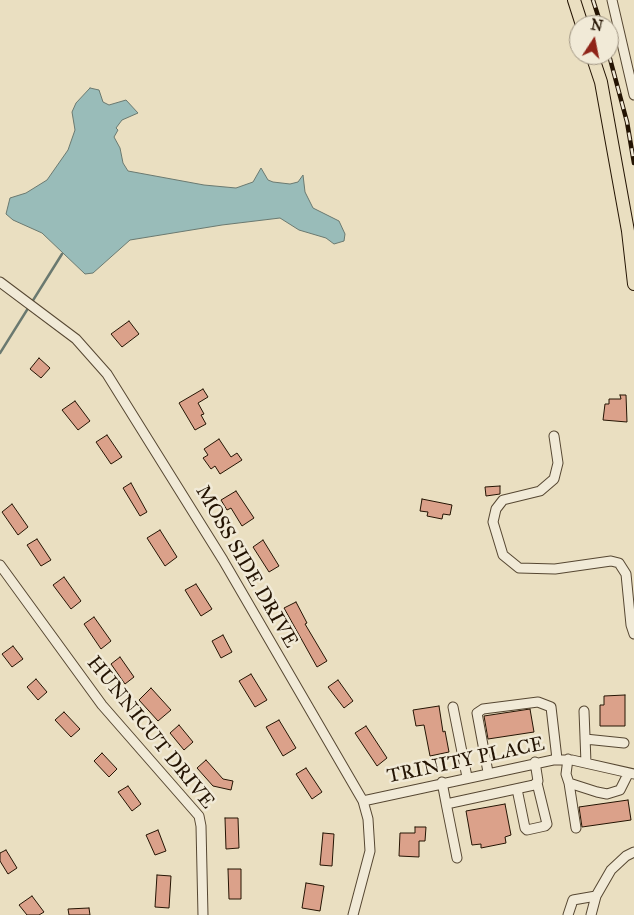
<!DOCTYPE html>
<style>
body{margin:0}
#map{position:relative;width:634px;height:915px;overflow:hidden;background:#eadfc1;font-family:"IM FELL Great Primer",serif}
canvas{display:block}
.north{position:absolute;left:569px;top:15px;width:50px;height:50px;box-sizing:border-box;background:#f1ead7;border:1px solid #9f9482;border-radius:50%;rotate:11deg;font-size:14px;font-weight:700;line-height:20px;text-align:center;color:#241403}
.north::after{content:'';display:block;margin:auto;width:18px;height:22px;background:#8f2418;clip-path:polygon(50% 0,100% 100%,50% 72%,0 100%)}
</style>
<div id="map">
<canvas width="634" height="915"></canvas>
<div class="north">N</div>
</div>
<script>
const ctx = document.querySelector('canvas').getContext('2d');
ctx.lineJoin = 'round';
function fill(path, color) {
  ctx.fillStyle = color;
  ctx.fill(path, 'evenodd');
}
function poly(rows) {
  const path = new Path2D();
  for (const r of rows) {
    path.moveTo(r[0], r[1]);
    for (let i = 2; i < r.length; i += 2) path.lineTo(r[i], r[i + 1]);
  }
  return path;
}
function strokePath(path, color, width, dash) {
  ctx.strokeStyle = color;
  ctx.lineWidth = width;
  ctx.lineCap = dash ? 'butt' : 'round';
  ctx.setLineDash(dash || []);
  ctx.stroke(path);
}
function label(font, color, halo, rows, align = 'center') {
  ctx.font = font + ' "IM FELL Great Primer",serif';
  ctx.lineWidth = 5;
  ctx.setLineDash([]);
  ctx.textBaseline = 'middle';
  ctx.strokeStyle = halo;
  ctx.fillStyle = color;
  for (const [text, x, y, turn = 0] of rows) {
    ctx.save();
    ctx.translate(x, y);
    ctx.rotate((+turn || 0) * Math.PI / 180);
    ctx.textAlign = isNaN(turn) ? turn : align;
    if (halo) ctx.strokeText(text, 0, 0);
    ctx.fillText(text, 0, 0);
    ctx.restore();
  }
}
const water = poly([
 [90,88,99,90,103,102,109,105,126,100,138,113,122,120,116,128,118,130,114,137,120,148,123,163,128,171,204,185,236,188,253,182,261,168,268,180,273,182,290,184,298,182,303,175,305,192,313,208,339,221,345,234,344,241,334,244,326,238,299,230,280,218,222,225,130,240,93,273,85,274,42,233,13,220,6,214,10,198,26,193,47,180,68,150,75,130,72,112,76,103,90,88]
]);
fill(water, '#99bcb9');
strokePath(water, '#6a7970', 1);
strokePath(poly([
 [0,353,62,254]
]), '#6a7970', 2.5);
const building = poly([
 [129,321,139,334,122,347,111,334,129,321],
 [39,358,50,368,41,378,30,369,39,358],
 [203,389,208,397,198,403,204,414,201,415,206,424,195,430,179,403,203,389],
 [620,395,626,395,627,422,603,420,605,404,609,404,609,399,621,399,620,395],
 [75,401,90,421,78,430,62,410,75,401],
 [107,435,122,457,111,464,96,442,107,435],
 [219,439,231,457,237,453,242,460,220,474,215,466,211,469,203,458,208,455,204,449,219,439],
 [131,483,147,512,140,516,123,488,131,483],
 [500,486,500,494,486,496,485,487,500,486],
 [236,491,254,518,242,526,231,508,227,510,221,500,236,491],
 [422,499,452,505,450,515,443,514,442,519,427,516,428,512,420,511,422,499],
 [12,504,28,527,18,535,2,512,12,504],
 [160,530,177,557,165,566,147,538,160,530],
 [37,539,51,560,41,566,27,545,37,539],
 [263,540,279,566,269,572,253,547,263,540],
 [64,577,81,601,71,609,53,585,64,577],
 [196,584,212,609,201,616,185,590,196,584],
 [296,602,307,623,305,624,327,661,317,667,284,608,296,602],
 [94,617,111,641,101,649,84,624,94,617],
 [223,635,232,652,221,658,212,641,223,635],
 [13,646,23,659,12,667,2,654,13,646],
 [120,657,134,677,125,684,111,664,120,657],
 [251,674,267,700,255,707,239,681,251,674],
 [36,679,47,692,38,700,27,687,36,679],
 [338,680,353,701,344,708,328,687,338,680],
 [151,688,171,710,158,721,139,700,151,688],
 [625,695,625,726,600,726,600,705,604,705,604,696,625,695],
 [439,706,443,732,445,731,449,752,430,756,424,725,416,726,413,710,439,706],
 [530,709,534,732,488,739,484,716,530,709],
 [64,712,80,729,71,737,55,720,64,712],
 [279,720,296,748,283,756,266,727,279,720],
 [179,725,193,742,184,750,170,733,179,725],
 [366,726,387,758,377,766,355,733,366,726],
 [102,753,117,769,109,777,94,761,102,753],
 [206,760,223,779,233,781,231,790,213,786,197,768,206,760],
 [306,768,322,792,312,799,296,774,306,768],
 [128,786,141,804,132,811,118,792,128,786],
 [628,800,631,820,582,827,579,807,628,800],
 [505,804,511,835,505,837,506,843,481,848,481,844,472,845,466,811,505,804],
 [225,818,238,818,239,848,226,849,225,818],
 [415,827,426,827,425,841,419,841,419,857,399,856,400,833,415,833,415,827],
 [158,830,166,851,155,855,146,835,158,830],
 [323,833,334,834,332,866,320,865,323,833],
 [6,850,17,868,8,874,0,861,0,853,6,850],
 [228,869,241,869,241,899,229,899,228,869],
 [157,875,171,876,169,908,155,907,157,875],
 [306,883,324,886,320,911,302,908,306,883],
 [32,896,44,912,39,915,27,915,19,905,32,896],
 [89,908,90,915,69,915,68,909,89,908]
]);
fill(building, '#dba18a');
strokePath(building, '#241403', 1);
const minor = poly([
 [612,0,634,95],
 [0,282,76,339,107,374,223,560,363,801,368,819,370,851,353,915],
 [554,436,558,463,554,479,540,491,503,500,496,509,493,522,503,555,519,568,555,569,611,561,619,563,626,574,631,625,634,634],
 [0,565,102,705,199,816,201,826,203,915],
 [453,707,467,777],
 [584,711,586,763],
 [585,739,624,743],
 [568,759,566,774,569,783,597,792,607,794,620,790,628,774],
 [488,772,477,713,483,709,538,702,551,707,557,759],
 [442,782,446,803,451,803,534,785,538,781,535,762],
 [569,783,576,828],
 [517,789,525,828,527,830,545,826,547,824,537,783],
 [363,801,553,760,572,760,634,774],
 [446,803,457,858],
 [568,915,573,900,596,896],
 [591,915,596,896,611,870,626,856,634,852]
]);
const highway = poly([
 [574,0,582,25],
 [592,55,601,82,628,231,634,284]
]);
strokePath(minor, '#564732', 11);
strokePath(highway, '#241403', 14);
strokePath(minor, '#f1ead7', 9);
strokePath(highway, '#eadfc1', 12);
const rail = poly([
 [593,0,601,25],
 [609,55,627,122,634,163]
]);
strokePath(rail, '#241403', 4.5);
strokePath(rail, '#f1ead7', 2.5, [8]);
label('20px', '#241403', '#f1ead7', [
 ["MOSS SIDE DRIVE",246,567,60],
 ["HUNNICUT DRIVE",150,733,51],
 ["TRINITY PLACE",466,761,-12]
]);
</script>
